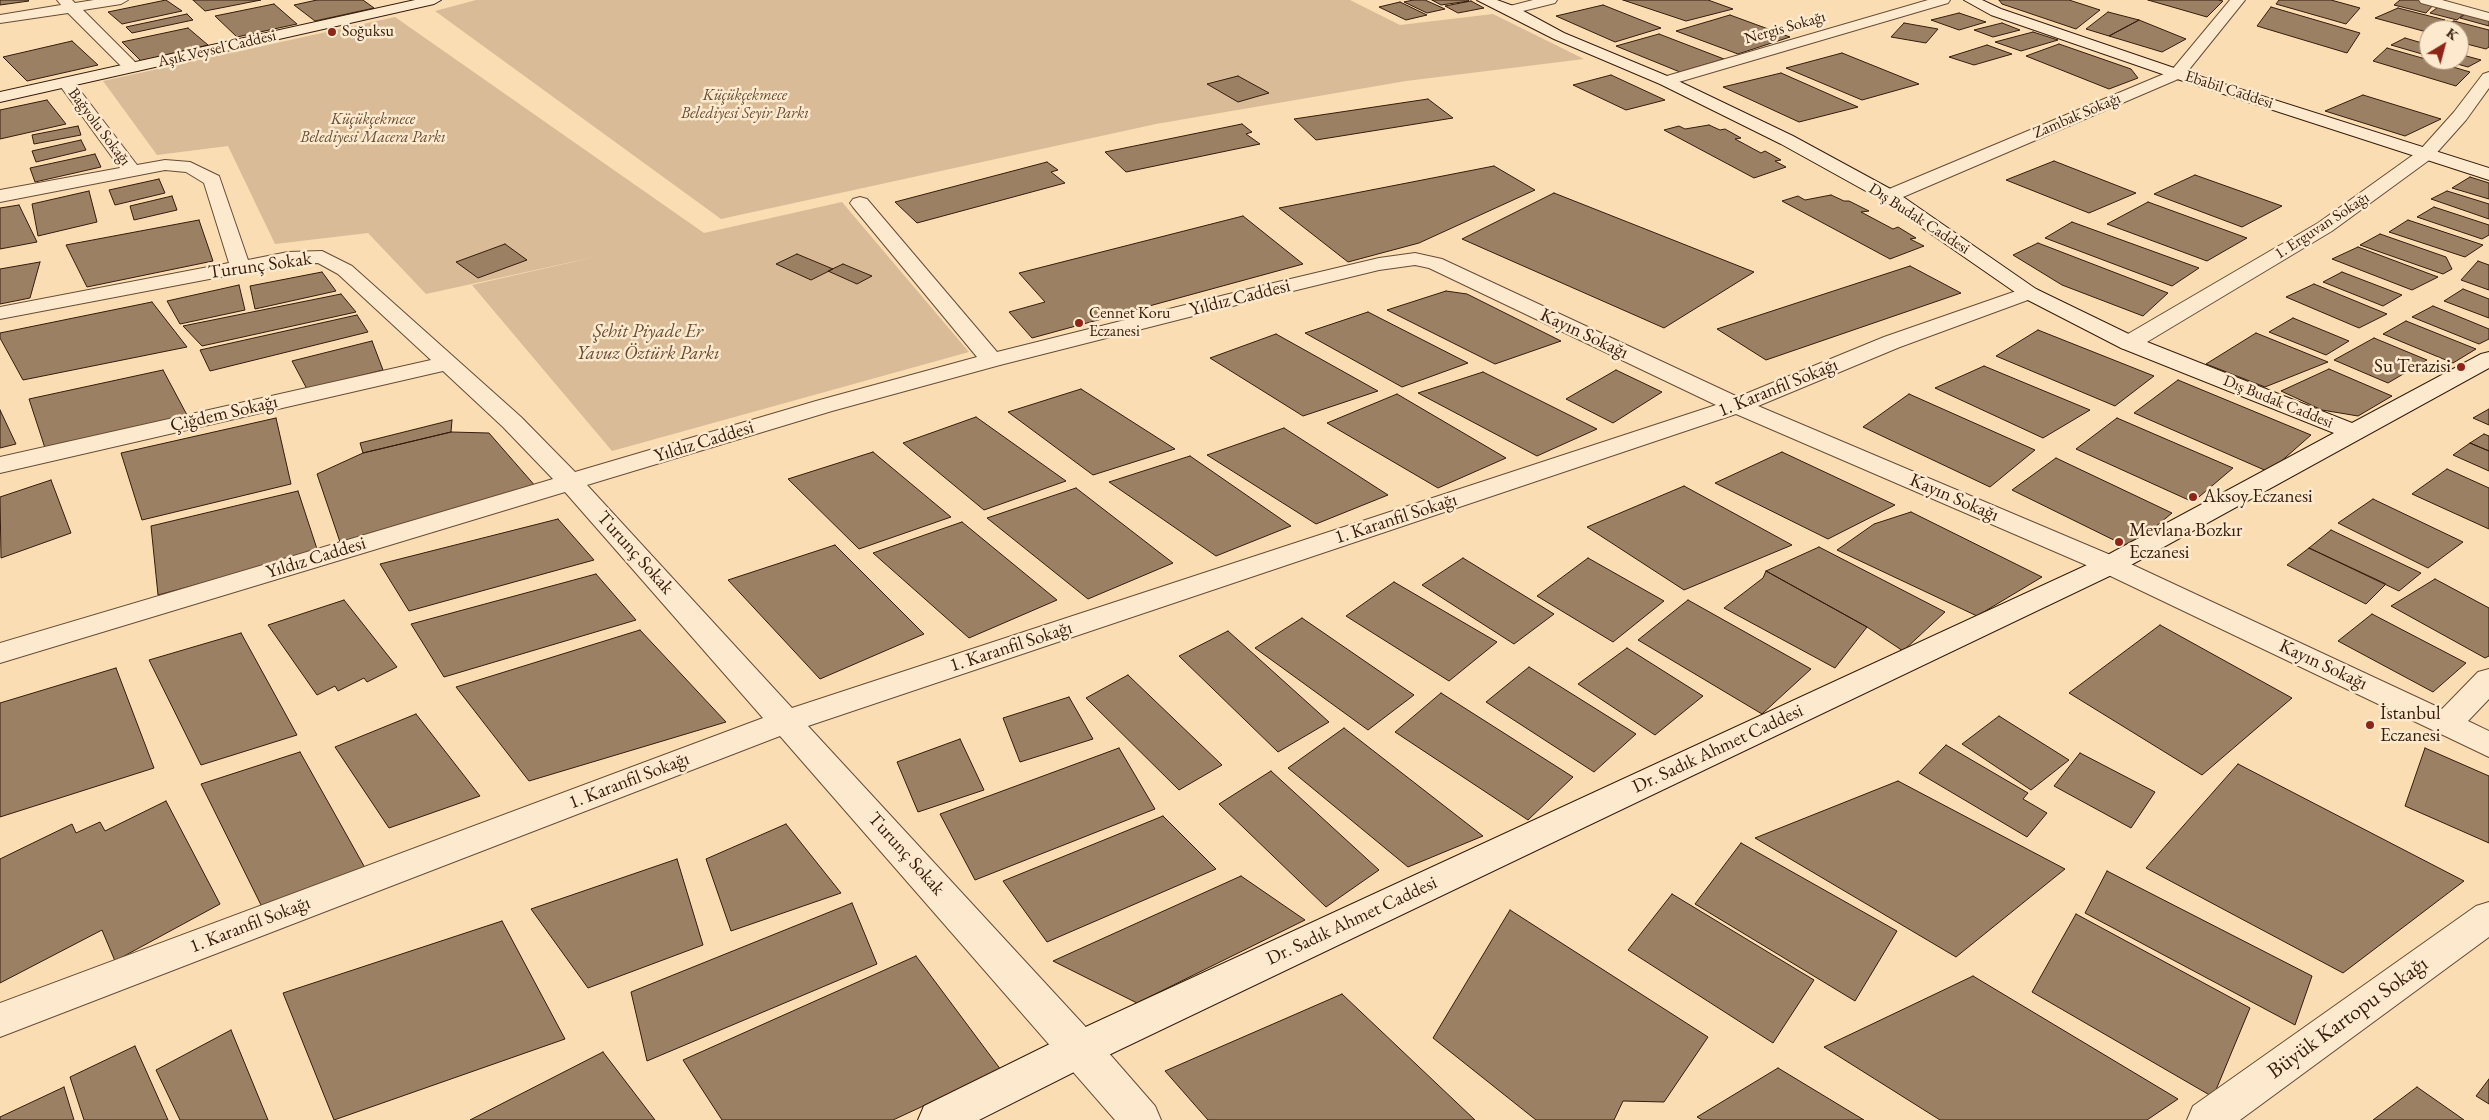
<!DOCTYPE html>
<meta charset="utf-8">
<style>
body{margin:0}
#map{position:relative;width:2489px;height:1120px;overflow:hidden;background:#faddb3;font-family:"EB Garamond",serif}
canvas{display:block}
.north{position:absolute;left:2419px;top:20px;width:50px;height:50px;box-sizing:border-box;background:#fce9ce;border:1px solid #ad9780;border-radius:50%;rotate:37deg;font-size:14px;font-weight:700;line-height:20px;text-align:center;color:#361c0c}
.north::after{content:'';display:block;margin:auto;width:18px;height:22px;background:#8f2418;clip-path:polygon(50% 0,100% 100%,50% 72%,0 100%)}
</style>
<div id="map">
<canvas width="2489" height="1120"></canvas>
<div class="north">K</div>
</div>
<script>
const ctx = document.querySelector('canvas').getContext('2d');
ctx.lineJoin = 'round';
function fill(path, color) {
  ctx.fillStyle = color;
  ctx.fill(path, 'evenodd');
}
function poly(rows) {
  const path = new Path2D();
  for (const r of rows) {
    path.moveTo(r[0], r[1]);
    for (let i = 2; i < r.length; i += 2) path.lineTo(r[i], r[i + 1]);
  }
  return path;
}
function strokePath(path, color, width, dash) {
  ctx.strokeStyle = color;
  ctx.lineWidth = width;
  ctx.lineCap = dash ? 'butt' : 'round';
  ctx.setLineDash(dash || []);
  ctx.stroke(path);
}
function label(font, color, halo, rows, align = 'center') {
  ctx.font = font + ' "EB Garamond",serif';
  ctx.lineWidth = 5;
  ctx.setLineDash([]);
  ctx.textBaseline = 'middle';
  ctx.strokeStyle = halo;
  ctx.fillStyle = color;
  for (const [text, x, y, turn = 0] of rows) {
    ctx.save();
    ctx.translate(x, y);
    ctx.rotate((+turn || 0) * Math.PI / 180);
    ctx.textAlign = isNaN(turn) ? turn : align;
    if (halo) ctx.strokeText(text, 0, 0);
    ctx.fillText(text, 0, 0);
    ctx.restore();
  }
}
fill(poly([
 [476,0,1350,0,1400,25,1493,14,1584,59,1406,81,1156,124,721,219,435,11],
 [395,17,704,233,842,202,969,352,612,451,472,285,599,256,426,294,368,233,275,244,228,146,157,155,103,81]
]), '#d9bc97');
const building = poly([
 [0,0,28,0,29,1,0,5,0,0],
 [166,0,182,11,122,24,108,12,166,0],
 [193,0,261,0,205,11,193,0],
 [317,0,363,0,374,8,315,21,294,5,317,0],
 [1413,0,1425,0,1445,9,1427,13,1404,2,1413,0],
 [1432,0,1468,0,1469,1,1441,5,1432,0],
 [1623,0,1708,0,1733,9,1686,21,1623,0],
 [1999,0,2069,0,2100,10,2076,29,2002,4,1999,0],
 [2148,0,2218,0,2223,1,2207,17,2148,0],
 [2279,0,2331,0,2360,8,2346,24,2276,4,2279,0],
 [2400,0,2420,0,2434,4,2426,13,2394,5,2400,0],
 [1471,1,1484,8,1458,13,1445,6,1471,1],
 [1400,2,1427,15,1406,20,1379,7,1400,2],
 [274,4,297,24,237,37,215,16,274,4],
 [1603,5,1661,28,1615,42,1556,16,1603,5],
 [2441,5,2466,12,2457,20,2430,13,2441,5],
 [2271,7,2360,33,2347,53,2257,26,2271,7],
 [2398,8,2445,20,2423,31,2375,18,2398,8],
 [2108,12,2139,20,2109,36,2086,29,2108,12],
 [2468,12,2489,18,2489,26,2460,18,2468,12],
 [1959,13,1986,22,1959,30,1931,20,1959,13],
 [187,14,193,20,132,33,126,27,187,14],
 [1730,15,1790,37,1738,54,1676,31,1730,15],
 [2139,20,2186,39,2162,52,2109,36,2139,20],
 [2454,21,2489,30,2489,47,2486,49,2459,42,2459,30,2440,27,2454,21],
 [1904,23,1938,29,1926,43,1891,37,1904,23],
 [2002,23,2020,30,1993,37,1974,30,2002,23],
 [188,28,208,45,141,61,122,42,188,28],
 [2033,32,2058,40,2021,51,1995,42,2033,32],
 [1659,34,1724,59,1680,72,1616,46,1659,34],
 [2405,38,2429,45,2429,56,2391,45,2405,38],
 [72,41,98,65,27,81,3,57,72,41],
 [2059,44,2131,69,2138,78,2109,89,2026,56,2059,44],
 [1987,45,2012,54,1974,65,1949,57,1987,45],
 [2387,48,2429,60,2470,72,2456,86,2373,61,2387,48],
 [1842,53,1919,84,1862,100,1786,68,1842,53],
 [2459,54,2481,60,2468,67,2443,60,2459,60,2459,54],
 [1781,73,1858,107,1799,122,1723,87,1781,73],
 [1611,75,1665,100,1626,110,1573,85,1611,75],
 [1238,76,1269,93,1238,102,1207,84,1238,76],
 [2363,95,2441,119,2405,136,2325,111,2363,95],
 [1428,99,1453,118,1316,140,1294,119,1428,99],
 [47,100,66,124,0,139,0,110,47,100],
 [1242,124,1252,132,1246,134,1260,144,1126,172,1105,152,1242,124],
 [1709,125,1720,130,1725,129,1741,138,1735,139,1761,153,1765,151,1781,160,1775,161,1786,167,1754,178,1664,130,1679,126,1685,129,1709,125],
 [78,126,81,135,34,144,32,135,78,126],
 [81,140,86,150,36,162,32,151,81,140],
 [95,154,101,167,35,182,30,168,95,154],
 [2054,161,2136,193,2089,213,2006,180,2054,161],
 [1047,162,1058,170,1051,172,1065,183,917,223,895,202,1047,162],
 [1494,166,1535,190,1419,243,1348,262,1279,208,1494,166],
 [2195,175,2282,206,2242,227,2154,194,2195,175],
 [2470,177,2489,183,2489,199,2452,188,2470,177],
 [159,179,165,193,115,205,109,190,159,179],
 [89,191,97,222,38,236,32,204,89,191],
 [2447,191,2489,204,2489,219,2431,199,2447,191],
 [1554,193,1754,272,1664,328,1462,239,1554,193],
 [1831,195,1844,201,1849,201,1869,211,1861,212,1893,229,1898,227,1916,238,1910,239,1924,246,1890,259,1782,201,1798,196,1805,200,1831,195],
 [172,196,177,210,134,220,130,206,172,196],
 [2148,202,2247,238,2207,261,2107,224,2148,202],
 [19,205,37,242,0,249,0,208,19,205],
 [2434,207,2489,225,2489,235,2482,239,2417,217,2434,207],
 [1243,216,1303,264,1032,338,1009,312,1045,302,1019,273,1243,216],
 [199,220,213,261,87,287,66,245,199,220],
 [2408,220,2483,245,2465,257,2389,232,2408,220],
 [2072,222,2199,268,2172,286,2045,238,2072,222],
 [2380,234,2446,257,2452,269,2443,274,2360,245,2380,234],
 [2038,243,2168,293,2143,316,2062,285,2013,255,2038,243],
 [505,244,527,260,478,278,456,262,505,244],
 [2358,247,2438,277,2412,290,2332,259,2358,247],
 [797,254,833,269,811,280,776,264,797,254],
 [2478,261,2489,265,2489,290,2461,280,2478,261],
 [40,262,30,298,0,304,0,269,40,262],
 [843,264,872,276,857,284,828,271,843,264],
 [1910,266,1961,293,1766,360,1717,329,1910,266],
 [322,272,336,291,255,309,250,286,322,272],
 [2342,272,2402,295,2383,306,2323,282,2342,272],
 [2314,284,2387,314,2359,328,2286,297,2314,284],
 [239,285,245,310,180,324,167,301,239,285],
 [2463,289,2489,299,2489,318,2444,301,2463,289],
 [1446,291,1467,294,1561,341,1495,364,1387,310,1446,291],
 [341,294,356,312,202,346,183,326,341,294],
 [152,302,187,347,23,380,0,338,0,333,152,302],
 [2433,306,2489,329,2489,339,2479,344,2412,317,2433,306],
 [1368,312,1468,363,1402,387,1305,333,1368,312],
 [357,315,368,332,210,371,200,350,357,315],
 [2293,318,2349,341,2326,355,2269,332,2293,318],
 [2406,321,2476,349,2453,363,2383,334,2406,321],
 [2038,330,2154,376,2115,406,1996,356,2038,330],
 [2256,333,2328,362,2265,387,2206,364,2256,333],
 [1276,334,1378,391,1303,416,1210,358,1276,334],
 [2374,338,2427,360,2388,383,2334,360,2374,338],
 [372,341,383,370,307,389,292,361,372,341],
 [1984,366,2090,410,2043,438,1935,388,1984,366],
 [2329,369,2392,396,2358,416,2322,410,2281,391,2329,369],
 [163,370,187,415,45,448,29,399,163,370],
 [1616,370,1662,392,1613,423,1566,399,1616,370],
 [1483,372,1597,429,1537,456,1418,393,1483,372],
 [2178,380,2311,435,2269,472,2134,413,2178,380],
 [1081,389,1175,449,1093,475,1008,412,1081,389],
 [1397,394,1506,458,1438,488,1327,423,1397,394],
 [1909,394,2035,450,1990,487,1863,427,1909,394],
 [2489,409,2489,425,2473,418,2489,409],
 [0,410,16,444,0,448,0,410],
 [976,417,1066,481,984,510,903,443,976,417],
 [276,418,291,484,142,520,121,453,276,418],
 [2117,418,2233,468,2193,502,2076,449,2117,418],
 [452,420,451,432,363,453,360,443,452,420],
 [1284,428,1388,495,1316,524,1207,455,1284,428],
 [451,432,489,433,537,488,340,542,317,474,363,453,451,432],
 [2484,434,2489,436,2489,451,2470,443,2484,434],
 [2470,443,2489,451,2489,471,2453,455,2470,443],
 [873,452,951,517,859,549,788,479,873,452],
 [1782,452,1895,505,1828,539,1715,483,1782,452],
 [1190,456,1291,526,1216,556,1109,482,1190,456],
 [2056,458,2172,513,2130,548,2012,490,2056,458],
 [2447,469,2489,488,2489,529,2412,494,2447,469],
 [51,480,71,533,1,558,0,497,51,480],
 [1684,486,1792,545,1684,590,1587,527,1684,486],
 [1076,488,1173,563,1088,599,987,518,1076,488],
 [298,491,318,552,158,595,151,526,298,491],
 [2373,499,2463,542,2428,568,2338,523,2373,499],
 [1911,512,2042,577,1977,616,1837,550,1874,524,1911,512],
 [558,519,594,560,409,611,380,564,558,519],
 [962,522,1057,600,969,638,873,553,962,522],
 [2331,530,2421,573,2399,591,2309,548,2331,530],
 [835,545,924,634,820,679,728,580,835,545],
 [1819,547,1945,612,1903,651,1867,627,1766,571,1819,547],
 [2309,548,2386,584,2366,604,2287,565,2309,548],
 [1463,558,1554,614,1514,644,1422,585,1463,558],
 [1588,558,1664,601,1613,642,1537,596,1588,558],
 [1766,571,1867,627,1835,668,1724,608,1763,578,1766,571],
 [596,574,636,620,444,677,411,624,596,574],
 [2435,579,2489,608,2489,656,2485,658,2391,606,2435,579],
 [1394,582,1497,642,1449,681,1346,616,1394,582],
 [344,600,397,667,367,682,364,678,338,691,335,686,317,695,268,625,344,600],
 [1688,600,1811,669,1762,714,1638,640,1688,600],
 [2372,614,2466,663,2433,692,2338,641,2372,614],
 [1302,618,1414,695,1368,730,1255,648,1302,618],
 [2160,625,2292,698,2202,775,2069,693,2160,625],
 [640,630,726,722,529,781,456,687,640,630],
 [1228,631,1329,722,1278,752,1179,656,1228,631],
 [241,633,297,735,201,765,149,660,241,633],
 [1627,648,1703,696,1655,735,1578,684,1627,648],
 [1529,667,1636,734,1594,772,1486,702,1529,667],
 [116,668,154,768,0,817,0,703,116,668],
 [1128,675,1222,765,1179,790,1086,698,1128,675],
 [1441,693,1573,777,1528,820,1395,732,1441,693],
 [1069,697,1093,739,1020,762,1003,718,1069,697],
 [416,714,480,796,389,828,335,747,416,714],
 [1999,716,2069,760,2031,790,1962,744,1999,716],
 [1344,728,1483,836,1408,867,1288,768,1344,728],
 [960,739,984,790,918,812,897,762,960,739],
 [1946,745,2028,793,2023,799,2047,813,2027,837,1919,773,1946,745],
 [1119,748,1155,809,975,880,940,814,1119,748],
 [2425,748,2489,776,2489,843,2405,806,2425,748],
 [300,752,369,875,264,911,201,784,300,752],
 [2080,753,2155,792,2131,828,2054,786,2080,753],
 [2238,764,2464,881,2343,973,2146,868,2238,764],
 [1271,771,1379,870,1326,907,1219,804,1271,771],
 [1898,781,2065,869,1956,957,1755,838,1898,781],
 [166,801,220,904,115,961,102,930,0,983,0,859,72,824,76,833,100,822,105,831,166,801],
 [1163,816,1216,869,1047,942,1003,881,1163,816],
 [786,824,841,893,731,931,706,859,786,824],
 [1741,843,1897,931,1855,1001,1695,904,1741,843],
 [677,859,703,945,588,988,531,909,677,859],
 [2107,871,2312,976,2295,1025,2085,913,2107,871],
 [1241,876,1305,920,1137,1003,1053,961,1241,876],
 [1672,894,1814,980,1773,1043,1628,950,1672,894],
 [852,903,877,964,647,1061,631,992,852,903],
 [1510,910,1708,1037,1664,1102,1623,1101,1614,1120,1536,1120,1433,1038,1510,910],
 [2076,914,2250,1008,2213,1097,2032,992,2076,914],
 [502,921,565,1039,334,1120,283,993,502,921],
 [916,956,1001,1070,893,1120,722,1120,683,1060,916,956],
 [1973,976,2178,1099,2147,1120,1940,1120,1824,1047,1973,976],
 [1342,994,1475,1120,1208,1120,1165,1071,1342,994],
 [231,1030,268,1120,180,1120,156,1070,231,1030],
 [135,1046,168,1120,84,1120,70,1077,135,1046],
 [603,1052,655,1120,470,1120,603,1052],
 [1778,1068,1864,1120,1702,1120,1697,1117,1778,1068],
 [2489,1079,2489,1104,2476,1096,2489,1079],
 [64,1087,74,1120,0,1120,0,1117,64,1087],
 [2417,1087,2457,1115,2464,1120,2373,1120,2417,1087]
]);
fill(building, '#9c8063');
strokePath(building, '#361c0c', 1);
const street = poly([
 [57,0,72,0,75,3,94,0,128,0,121,4,83,10,138,65,140,68,138,71,126,71,68,13,0,23,0,15,61,5,57,0],
 [1533,0,1557,0,1555,3,1511,14,1504,10,1506,7,1533,0],
 [1928,0,1950,0,1948,3,1672,84,1660,84,1658,81,1660,78,1928,0],
 [2230,0,2245,0,2183,77,1896,200,1889,202,1882,200,1880,196,1882,192,2171,71,2230,0],
 [2419,0,2442,0,2489,13,2489,21,2421,3,2419,0],
 [2489,72,2489,88,2466,120,2432,158,2332,231,2137,348,2129,350,2121,348,2118,343,2121,338,2318,223,2420,150,2454,112,2483,74,2489,72],
 [66,78,72,80,137,165,165,160,190,162,219,176,248,260,288,252,322,251,352,266,521,417,575,472,816,401,977,357,853,207,850,203,853,199,860,197,867,199,997,352,1265,285,1379,258,1415,253,1442,259,1738,397,1884,337,2022,289,2029,287,2036,289,2040,293,2036,297,1900,347,1758,406,2120,559,2442,709,2478,672,2489,669,2489,699,2468,721,2489,731,2489,757,2100,571,1736,414,808,726,1094,1036,1155,1106,1161,1120,1115,1120,780,736,0,1037,0,1003,763,718,565,492,0,663,0,643,553,479,503,427,443,371,0,473,0,457,431,360,338,274,318,263,288,264,0,319,0,307,229,263,204,183,186,172,165,170,0,202,0,190,120,168,58,83,66,78],
 [1415,265,1429,268,1716,405,792,708,587,485,832,411,1000,365,1268,297,1379,270,1415,265],
 [2489,902,2489,937,2240,1120,2187,1120,2193,1106,2476,906,2489,902]
]);
const secondary = poly([
 [415,0,441,0,434,4,0,102,0,92,415,0],
 [1477,0,1497,0,1516,7,1564,33,1672,78,1793,136,1896,192,2036,289,2137,338,2352,423,2481,354,2489,352,2489,368,2120,571,1094,1062,979,1120,918,1120,924,1106,1066,1036,2100,559,2334,433,2121,348,2022,297,1882,200,1781,144,1660,84,1554,39,1477,0],
 [1964,0,1982,0,2001,9,2183,71,2489,168,2489,180,2171,77,1991,15,1964,0]
]);
strokePath(street, '#674c36', 2);
strokePath(secondary, '#361c0c', 2);
fill(street, '#fce9ce');
fill(secondary, '#fce9ce');
for (const [x, y, r, color] of [
 [332,32,5,"#8f2418"],
 [1079,323,5,"#8f2418"],
 [2461,367,5,"#8f2418"],
 [2193,497,5,"#8f2418"],
 [2119,542,5,"#8f2418"],
 [2370,725,5,"#8f2418"]
]) {
  const dot = new Path2D();
  dot.arc(x, y, r, 0, 2 * Math.PI);
  ctx.fillStyle = color;
  ctx.fill(dot);
  strokePath(dot, '#fce9ce', 2);
}
label('16px', '#361c0c', '#fce9ce', [
 ["Nergis Sokağı",1785,28,-16],
 ["Aşık Veysel Caddesi",217,49,-13],
 ["Ebabil Caddesi",2229,90,18],
 ["Zambak Sokağı",2077,116,-23],
 ["Bağyolu Sokağı",99,127,53],
 ["Dış Budak Caddesi",1919,219,33],
 ["1. Erguvan Sokağı",2322,226,-33],
 ["Dış Budak Caddesi",2278,402,22]
]);
label('16px', '#361c0c', '#fce9ce', [
 ["Soğuksu",342,32],
 ["Cennet Koru",1089,314],
 ["Eczanesi",1089,332]
], 'left');
label('italic 16px', '#674c36', '#fce9ce', [
 ["Küçükçekmece",745,96],
 ["Belediyesi Seyir Parkı",745,114],
 ["Küçükçekmece",373,120],
 ["Belediyesi Macera Parkı",373,138]
]);
label('19px', '#361c0c', '#fce9ce', [
 ["Turunç Sokak",260,266,-8],
 ["Yıldız Caddesi",1240,298,-14],
 ["Kayın Sokağı",1584,334,25],
 ["1. Karanfil Sokağı",1778,388,-22],
 ["Çiğdem Sokağı",224,414,-13],
 ["Yıldız Caddesi",704,442,-17],
 ["Kayın Sokağı",1954,498,23],
 ["1. Karanfil Sokağı",1396,519,-18],
 ["Turunç Sokak",635,553,48],
 ["Yıldız Caddesi",316,558,-17],
 ["1. Karanfil Sokağı",1011,647,-18],
 ["Kayın Sokağı",2323,665,25],
 ["Dr. Sadık Ahmet Caddesi",1718,749,-25],
 ["1. Karanfil Sokağı",629,781,-21],
 ["Turunç Sokak",906,854,48],
 ["Dr. Sadık Ahmet Caddesi",1352,921,-25],
 ["1. Karanfil Sokağı",250,925,-21]
]);
label('italic 19px', '#674c36', '#fce9ce', [
 ["Şehit Piyade Er",648,332],
 ["Yavuz Öztürk Parkı",648,354]
]);
label('19px', '#361c0c', '#fce9ce', [
 ["Su Terazisi",2451,367,"right"],
 ["Aksoy Eczanesi",2203,497],
 ["Mevlana Bozkır",2129,531],
 ["Eczanesi",2129,553],
 ["İstanbul",2380,714],
 ["Eczanesi",2380,736]
], 'left');
label('22px', '#361c0c', '#fce9ce', [
 ["Büyük Kartopu Sokağı",2348,1018,-36]
]);
</script>
